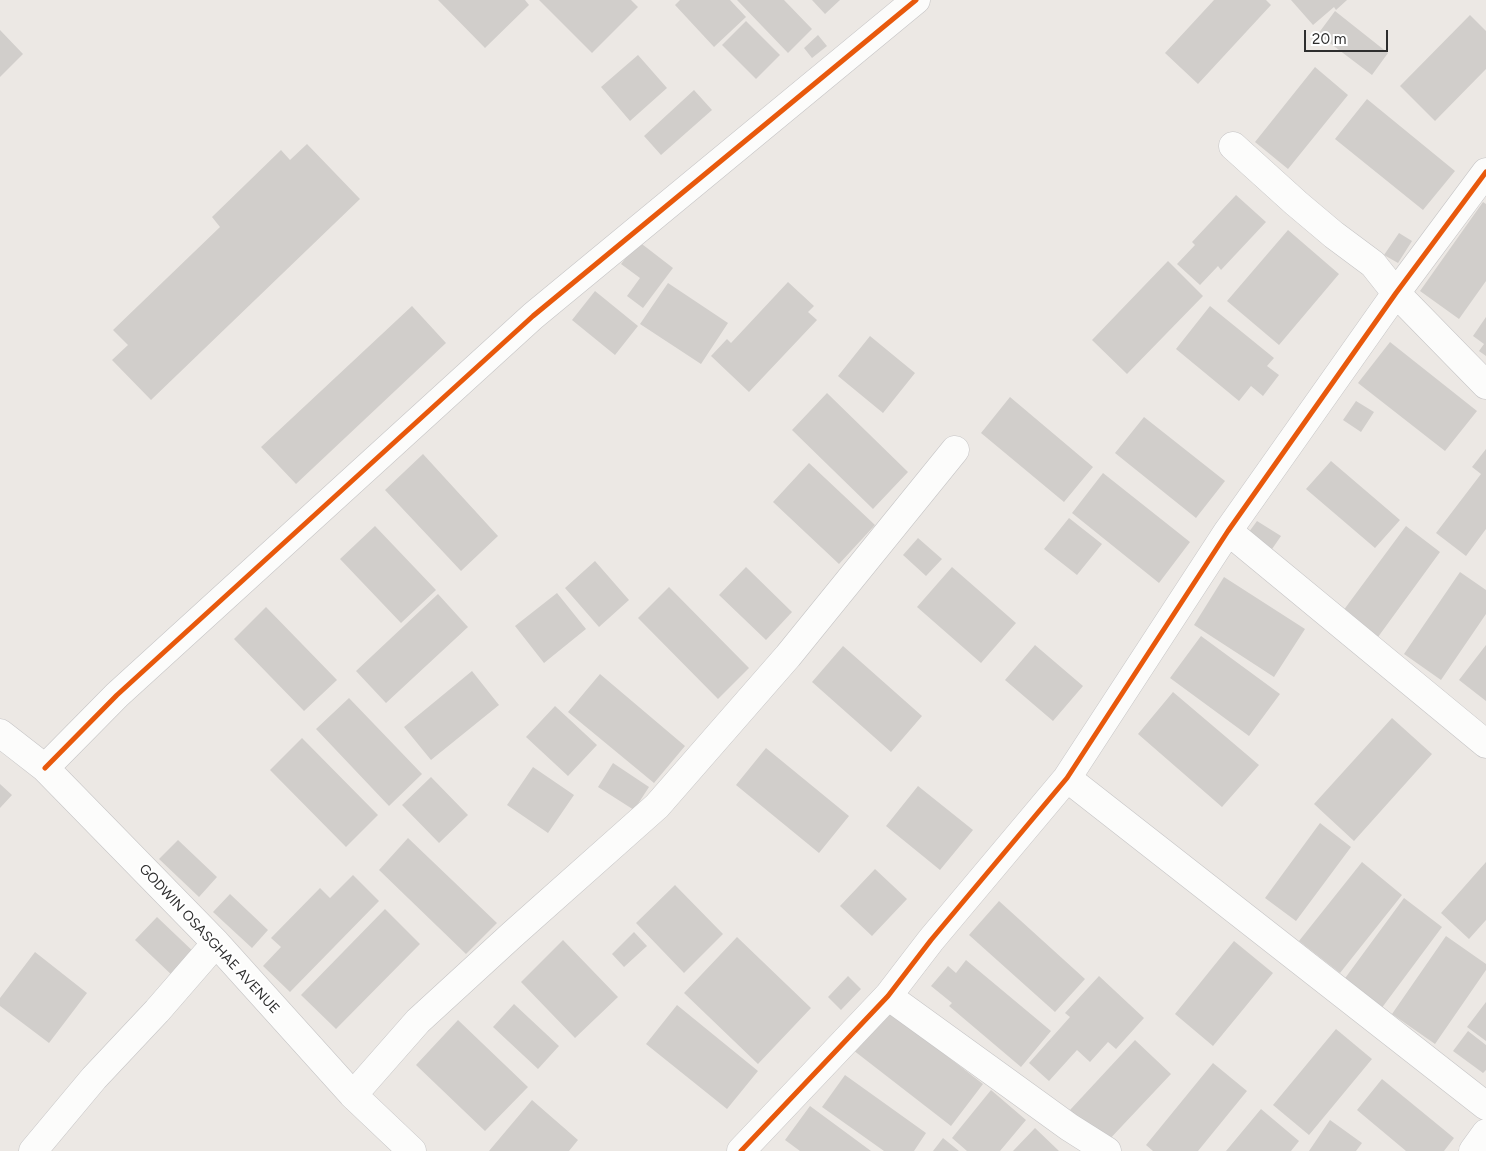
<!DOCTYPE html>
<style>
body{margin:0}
#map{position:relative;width:1486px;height:1151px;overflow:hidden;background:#ece8e4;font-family:Figtree,sans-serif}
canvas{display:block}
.scale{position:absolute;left:1304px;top:30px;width:84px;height:22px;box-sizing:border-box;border:2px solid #2e2e2e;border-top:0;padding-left:6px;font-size:15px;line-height:18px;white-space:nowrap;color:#2e2e2e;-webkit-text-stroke:4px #fff;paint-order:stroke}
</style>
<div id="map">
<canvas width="1486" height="1151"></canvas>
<div class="scale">20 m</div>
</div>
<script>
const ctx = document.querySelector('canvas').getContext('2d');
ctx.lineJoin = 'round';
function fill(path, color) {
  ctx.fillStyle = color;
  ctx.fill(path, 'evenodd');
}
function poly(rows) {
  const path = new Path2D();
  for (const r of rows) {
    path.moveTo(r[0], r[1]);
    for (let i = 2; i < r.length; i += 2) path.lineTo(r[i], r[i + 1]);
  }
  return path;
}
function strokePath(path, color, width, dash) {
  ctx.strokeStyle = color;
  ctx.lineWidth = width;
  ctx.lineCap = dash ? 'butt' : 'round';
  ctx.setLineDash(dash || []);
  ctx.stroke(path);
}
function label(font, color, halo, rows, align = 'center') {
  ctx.font = font + ' Figtree,sans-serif';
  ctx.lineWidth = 4;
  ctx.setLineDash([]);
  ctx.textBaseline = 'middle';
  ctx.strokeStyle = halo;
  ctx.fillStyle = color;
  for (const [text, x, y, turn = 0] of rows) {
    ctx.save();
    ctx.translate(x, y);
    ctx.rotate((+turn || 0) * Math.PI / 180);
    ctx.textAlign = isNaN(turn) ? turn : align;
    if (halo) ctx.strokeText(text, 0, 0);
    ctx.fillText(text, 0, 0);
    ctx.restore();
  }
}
fill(poly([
 [438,0,525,0,529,5,485,48],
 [539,0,631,0,638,7,592,53],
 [680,0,730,0,746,17,714,47,675,5],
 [737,0,784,0,812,29,788,53],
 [812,0,840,0,825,14],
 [1214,0,1266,0,1271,5,1198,84,1165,53],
 [1291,0,1347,0,1336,10,1334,7,1313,25],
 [1335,11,1388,53,1372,75,1318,34],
 [1470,15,1486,31,1486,69,1435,121,1400,86],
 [746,21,780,55,756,79,722,45],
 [0,30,23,54,0,77],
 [818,35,827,46,812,58,804,48],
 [638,55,667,88,630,121,601,87],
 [1315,67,1348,95,1288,169,1255,142],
 [694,90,712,110,661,155,644,136],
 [1367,99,1455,171,1423,210,1335,139],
 [307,144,360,199,151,400,112,360,128,345,113,330,220,227,212,217,281,150,290,160],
 [1236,195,1266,222,1221,270,1218,266,1200,285,1177,264,1195,245,1192,242],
 [1483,202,1486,204,1486,281,1459,319,1420,291],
 [1288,230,1339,274,1279,345,1227,301],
 [1399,233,1412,241,1398,263,1384,255],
 [638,241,673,268,643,308,627,296,640,278,621,264],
 [1168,261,1203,296,1127,374,1092,340],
 [788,282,814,306,808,312,817,320,749,392,711,356,727,339,731,343],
 [668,283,728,323,701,364,640,324],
 [595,291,638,326,615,355,572,320],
 [412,306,446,343,296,484,261,447],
 [1210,306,1274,358,1267,366,1279,375,1263,396,1251,386,1239,401,1176,349],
 [1486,317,1486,356,1479,351,1484,344,1473,336],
 [870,336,915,373,883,413,838,376],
 [1390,342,1477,411,1445,451,1358,383],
 [827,393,908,472,873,509,792,430],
 [1010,397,1093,467,1064,502,981,433],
 [1356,401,1374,412,1361,432,1343,420],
 [1144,417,1225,481,1196,518,1115,453],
 [1486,449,1486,529,1466,556,1436,533,1481,474,1472,467],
 [423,454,498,536,461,571,385,490],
 [1331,461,1400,520,1375,548,1306,489],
 [809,463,875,525,839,564,773,502],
 [1103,473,1190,542,1159,583,1072,513],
 [1069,518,1102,544,1077,575,1044,549],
 [1257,521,1281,536,1270,552,1246,536],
 [375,526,436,590,401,623,340,559],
 [1406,526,1440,552,1378,637,1343,611],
 [918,538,942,559,926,576,903,555],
 [595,561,629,600,599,627,565,588],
 [746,567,792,612,766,640,719,595],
 [952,567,1016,623,981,663,917,607],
 [1460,572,1486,590,1486,614,1441,680,1404,654],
 [1224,577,1305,629,1274,677,1194,625],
 [669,587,749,668,718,699,638,618],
 [557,593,586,629,544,663,515,626],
 [438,594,468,627,386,703,356,671],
 [266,607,337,680,304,711,234,639],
 [1201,636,1280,694,1249,736,1170,678],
 [1035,645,1083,686,1053,721,1005,680],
 [1486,645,1486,701,1459,680],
 [843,646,922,716,891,752,812,682],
 [472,671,499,705,431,760,404,727],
 [600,674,685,746,654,783,568,712],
 [1173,692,1259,765,1222,807,1138,734],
 [349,698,422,774,389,806,316,729],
 [555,706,597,745,568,776,526,737],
 [1392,718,1432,754,1354,841,1314,804],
 [302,738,378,815,346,847,270,770],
 [766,748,849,816,819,853,736,785],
 [613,763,649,787,634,810,598,787],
 [533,767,574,795,548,833,507,805],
 [431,777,468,815,439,843,402,805],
 [0,784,12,795,0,808],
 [918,786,973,830,940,870,886,826],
 [1320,823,1351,847,1296,921,1265,898],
 [408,838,497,923,466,954,379,870],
 [178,840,217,877,199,897,159,859],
 [1362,862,1402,895,1340,973,1299,941],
 [1486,862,1486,920,1469,939,1441,913],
 [875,869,907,899,872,936,840,906],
 [353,875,379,901,290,992,263,966,281,947,271,938,320,888,330,898],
 [675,885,723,934,684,973,636,923],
 [230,894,268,930,252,948,213,912],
 [1404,898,1442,927,1381,1009,1343,981],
 [999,901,1085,979,1055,1012,969,935],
 [385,909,420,944,336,1029,301,995],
 [157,917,198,956,176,979,135,940],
 [634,932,647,946,624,967,612,954],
 [1446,936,1486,964,1486,970,1435,1044,1392,1014],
 [737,937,811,1008,758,1064,684,993],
 [563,940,618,997,575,1038,521,982],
 [1234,941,1273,973,1213,1046,1175,1014],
 [35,952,87,993,49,1043,0,1006,0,998],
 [966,960,1051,1031,1021,1067,949,1006,952,1003,931,986,948,966,956,973],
 [848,976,861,989,841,1010,828,997],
 [1099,976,1144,1018,1116,1049,1108,1042,1090,1062,1077,1050,1049,1081,1029,1063,1070,1017,1065,1013],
 [1486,1002,1486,1041,1467,1027],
 [514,1004,559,1046,538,1069,493,1027],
 [677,1005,758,1071,727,1109,646,1044],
 [885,1008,983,1084,951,1126,853,1050],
 [458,1020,528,1087,485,1131,416,1065],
 [1336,1029,1372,1059,1309,1135,1273,1105],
 [1468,1031,1486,1045,1486,1070,1483,1073,1453,1051],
 [1135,1040,1171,1074,1106,1143,1070,1110],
 [1213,1063,1247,1091,1198,1151,1153,1151,1146,1145],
 [845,1075,926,1133,914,1151,884,1151,822,1107],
 [1382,1079,1454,1138,1444,1151,1406,1151,1357,1110],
 [991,1090,1026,1120,1000,1151,967,1151,952,1138],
 [532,1100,578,1140,569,1151,489,1151],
 [810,1106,871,1151,800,1151,785,1140],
 [1261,1109,1299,1141,1291,1151,1226,1151],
 [1330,1120,1362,1143,1356,1151,1309,1151],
 [1035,1128,1059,1151,1013,1151],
 [943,1138,959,1151,933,1151]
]), '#d1cecb');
const minor = poly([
 [1233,146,1296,203,1334,235,1373,264,1396,293,1486,385],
 [1228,531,1486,744],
 [0,733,45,768,216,943,353,1095,412,1151],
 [45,768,117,695,533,316,916,0],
 [1067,778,1486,1106],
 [888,996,1069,1127,1107,1151],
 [353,1095,418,1021,513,934,657,806,788,656,955,450],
 [33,1151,94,1078,157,1011,216,943],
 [741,1151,888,996,931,940,1067,778,1228,531,1396,293,1486,172],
 [1473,1151,1486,1133]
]);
strokePath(minor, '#c5c4c5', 29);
strokePath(minor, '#fcfcfb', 28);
strokePath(poly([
 [45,768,117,695,533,316,916,0],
 [741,1151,888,996,931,940,1067,778,1228,531,1396,293,1486,172]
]), '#e8590c', 5);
label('14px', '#2e2e2e', '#fff', [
 ["GODWIN OSASGHAE AVENUE",209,939,47]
]);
</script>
